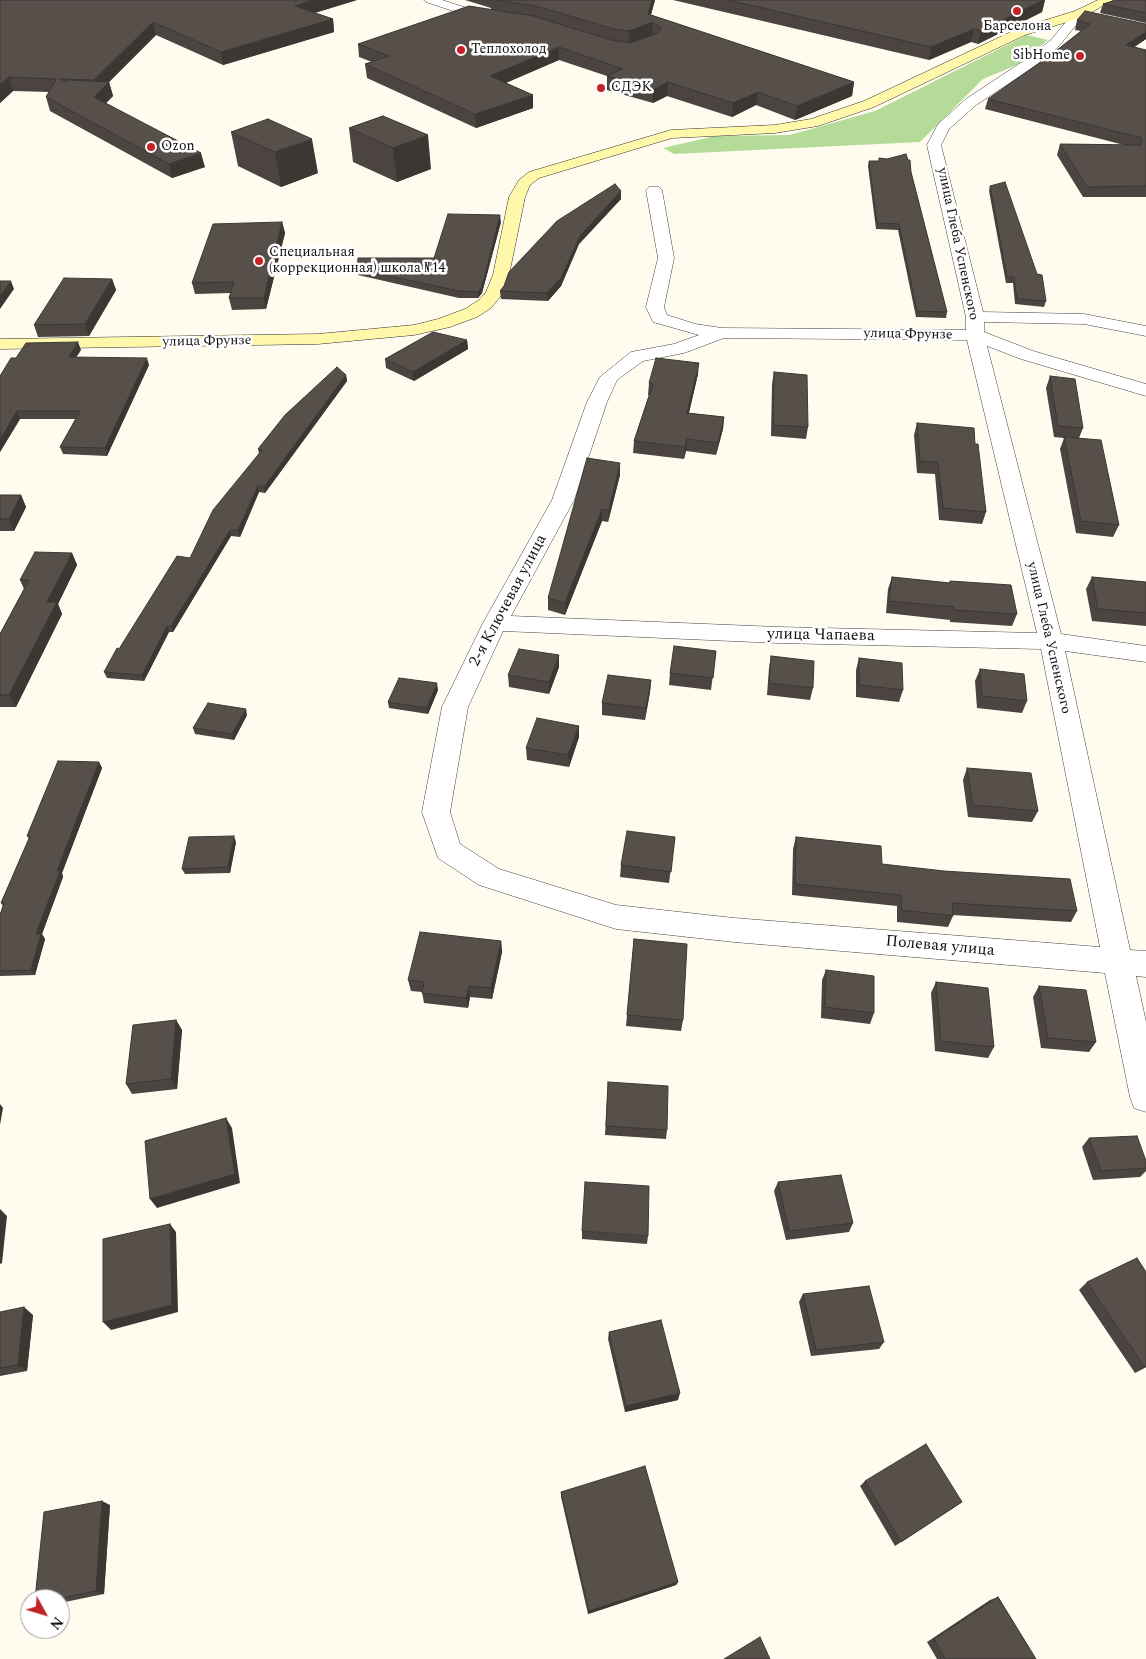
<!DOCTYPE html>
<meta charset="utf-8">
<style>
body{margin:0}
#map{position:relative;width:1146px;height:1659px;overflow:hidden;background:#fffcef;font-family:Spectral,serif}
canvas{display:block}
.north{position:absolute;left:20px;top:1589px;width:50px;height:50px;box-sizing:border-box;background:#fff;border:1px solid #9f9f9f;border-radius:50%;rotate:129deg;font-size:14px;font-weight:700;line-height:20px;text-align:center;color:#0e0e0e}
.north::after{content:'';display:block;margin:auto;width:18px;height:22px;background:#c12328;clip-path:polygon(50% 0,100% 100%,50% 72%,0 100%)}
</style>
<div id="map">
<canvas width="1146" height="1659"></canvas>
<div class="north">N</div>
</div>
<script>
const ctx = document.querySelector('canvas').getContext('2d');
ctx.lineJoin = 'round';
function fill(path, color) {
  ctx.fillStyle = color;
  ctx.fill(path, 'evenodd');
}
function poly(rows) {
  const path = new Path2D();
  for (const r of rows) {
    path.moveTo(r[0], r[1]);
    for (let i = 2; i < r.length; i += 2) path.lineTo(r[i], r[i + 1]);
  }
  return path;
}
function strokePath(path, color, width, dash) {
  ctx.strokeStyle = color;
  ctx.lineWidth = width;
  ctx.lineCap = dash ? 'butt' : 'round';
  ctx.setLineDash(dash || []);
  ctx.stroke(path);
}
function label(font, color, halo, rows, align = 'center') {
  ctx.font = font + ' Spectral,serif';
  ctx.lineWidth = 5;
  ctx.setLineDash([]);
  ctx.textBaseline = 'middle';
  ctx.strokeStyle = halo;
  ctx.fillStyle = color;
  for (const [text, x, y, turn = 0] of rows) {
    ctx.save();
    ctx.translate(x, y);
    ctx.rotate((+turn || 0) * Math.PI / 180);
    ctx.textAlign = isNaN(turn) ? turn : align;
    if (halo) ctx.strokeText(text, 0, 0);
    ctx.fillText(text, 0, 0);
    ctx.restore();
  }
}
fill(poly([
 [1027,35,1048,40,1019,64,983,79,920,142,674,154,663,148,715,136,790,135,875,111]
]), '#b4db97');
const street = poly([
 [424,0,442,0,476,11,500,15,502,18,496,22,474,18,426,2,424,0],
 [1079,10,1085,14,1059,46,1035,66,976,105,949,129,941,145,983,312,1084,314,1146,326,1146,336,1084,324,984,322,984,332,1033,351,1146,384,1146,396,1021,359,987,346,1061,634,1146,646,1146,662,1065,651,1130,950,1146,951,1146,977,1136,976,1146,1022,1146,1112,1134,1108,1130,1097,1105,973,734,942,616,929,479,885,438,858,422,812,442,707,483,623,552,500,587,402,600,377,631,352,674,344,699,335,653,322,646,307,658,258,646,190,649,187,659,187,662,190,674,258,664,307,667,315,695,324,722,328,966,330,966,317,927,145,938,124,966,99,1025,60,1051,40,1075,11,1079,10],
 [724,338,967,340,1037,633,778,627,511,616,574,500,607,402,617,380,643,361,684,353,724,338],
 [503,631,778,643,1041,649,1100,947,734,918,616,905,499,869,460,844,450,812,468,707,503,631]
]);
const secondary = poly([
 [1098,0,1113,0,1083,17,1025,35,874,107,818,126,775,133,672,138,539,178,530,185,525,197,509,275,503,293,491,308,477,317,450,327,414,335,318,344,0,349,0,339,318,334,414,325,438,319,465,309,479,300,486,292,493,275,509,197,519,180,529,172,671,130,775,125,811,119,864,101,1017,29,1075,11,1098,0]
]);
strokePath(street, '#414141', 1);
strokePath(secondary, '#303030', 1);
fill(street, '#fff');
fill(secondary, '#fff7aa');
fill(poly([
 [0,0,357,0,315,13,333,19,334,32,223,65,156,35,109,82,113,96,106,103,205,167,172,178,50,111,46,97,49,92,13,91,0,103],
 [465,0,655,0,651,15,854,82,852,96,795,120,756,105,732,117,667,96,653,103,607,90,607,76,559,60,506,83,533,95,533,108,476,128,367,78,365,64,372,62,359,57,358,44,491,10,491,8],
 [673,0,1045,0,1042,12,978,44,971,42,929,60],
 [1146,0,1146,23,1100,13,1103,4],
 [1077,20,1146,24,1146,39,1134,47,1146,50,1146,197,1083,197,1057,155,1060,144,1124,145,985,109,988,99,1052,54,1081,31,1075,30],
 [383,116,431,169,397,182,353,162,349,128],
 [268,119,318,173,281,187,238,166,231,132],
 [879,158,911,172,947,312,946,318,916,317,898,230,876,229,868,166,869,161,879,161],
 [990,186,1046,301,1044,307,1015,304,1013,283,1006,283,989,191],
 [621,191,621,199,579,244,561,286,548,301,501,299,500,291],
 [282,222,285,233,266,309,232,310,229,298,231,293,195,294,192,283],
 [501,222,482,293,478,298,459,298,358,275,357,269,434,258],
 [112,279,116,290,89,336,38,337,34,325],
 [467,340,468,349,414,381,386,368,385,359],
 [81,350,76,357,149,365,107,456,63,454,60,447,76,419,20,419,0,452,0,376,16,358],
 [774,372,808,427,806,439,771,436,772,384],
 [698,374,689,413,724,417,723,429,716,455,686,451,684,459,633,453,634,441,649,395,648,395,649,383],
 [346,375,347,381,265,493,259,492,240,537,231,536,173,632,169,632,144,681,107,678,104,672,119,649,190,558,259,453,258,449],
 [1050,376,1083,428,1079,438,1119,525,1113,537,1076,533,1060,449,1064,438,1054,437,1046,388],
 [917,423,975,444,986,512,982,524,939,520,935,474,917,473,914,435],
 [620,475,608,522,602,521,565,615,548,610,548,598],
 [0,495,21,495,26,507,14,531,0,531],
 [72,553,77,565,58,604,62,614,16,707,0,707,0,634,24,589,20,580],
 [892,577,949,583,950,581,1017,614,1012,626,950,622,950,620,886,613,888,589],
 [1092,577,1146,582,1146,626,1092,621,1086,589],
 [716,651,711,690,669,685,670,673],
 [559,655,559,667,549,694,509,687,508,675],
 [771,656,813,688,810,700,767,695,769,668],
 [859,658,903,690,899,702,856,697,856,670],
 [980,669,1027,701,1022,713,977,708,975,681],
 [651,680,650,692,645,720,602,715,602,703],
 [438,690,428,714,389,708,388,702],
 [247,715,234,740,195,734,193,728],
 [579,726,579,737,569,767,527,760,526,748],
 [99,762,102,768,62,873,63,877,42,934,45,939,35,975,0,976,0,915,3,906,1,903,29,839,27,836],
 [967,768,1038,811,1032,822,968,817,963,780],
 [675,837,669,883,620,877,621,865],
 [796,837,882,864,1077,911,1071,922,952,915,953,916,948,927,897,922,897,906,792,895,793,849],
 [236,842,230,873,185,874,182,869],
 [634,939,683,1020,681,1031,626,1026],
 [501,941,502,952,492,999,470,997,468,1008,424,1003,422,992,411,991,408,980],
 [826,970,874,1013,870,1024,821,1018,822,980],
 [936,982,994,1047,988,1058,935,1051,931,993],
 [1039,986,1096,1042,1089,1052,1041,1048,1033,997],
 [176,1020,182,1030,177,1089,132,1094,126,1084],
 [608,1082,667,1130,666,1139,605,1135],
 [1089,1138,1146,1161,1146,1171,1140,1177,1093,1180,1082,1147],
 [778,1182,853,1223,849,1232,786,1240,774,1191],
 [582,1231,648,1236,647,1244,582,1239],
 [1087,1282,1146,1367,1135,1373,1079,1290],
 [803,1294,884,1342,879,1349,811,1356,799,1302],
 [0,1312,33,1315,27,1371,0,1376],
 [609,1332,678,1400,625,1412,608,1339],
 [865,1481,962,1502,895,1546,860,1486],
 [561,1492,678,1582,676,1585,588,1614,561,1497],
 [110,1505,104,1594,60,1603,60,1599,35,1599],
 [998,1597,1036,1659,937,1659,927,1642,990,1600]
]), '#4b4440');
fill(poly([
 [314,0,357,0,297,18,295,6],
 [652,0,655,0,648,24,653,22,652,35,629,44,629,31,648,14],
 [1044,0,1045,0,1042,12,978,44,981,31],
 [333,19,334,32,223,65,221,52],
 [153,22,156,35,98,93,94,80],
 [974,29,971,42,929,60,931,47],
 [1146,32,1146,39,1123,55,1126,45],
 [559,47,559,60,491,89,490,76],
 [9,77,13,91,0,103,0,85],
 [109,82,113,96,98,111,94,97],
 [668,82,667,96,653,103,653,90],
 [854,82,852,96,795,120,797,106],
 [758,92,756,105,732,117,733,103],
 [533,95,533,108,476,128,475,114],
 [428,135,431,169,397,182,393,148],
 [312,139,318,173,281,187,275,152],
 [201,153,205,167,172,178,169,164],
 [621,191,621,199,579,244,561,286,548,301,547,293,580,236],
 [500,215,501,222,482,293,478,298,478,292],
 [282,222,285,233,266,309,264,298],
 [112,279,116,290,89,336,85,324],
 [11,281,14,289,0,309,0,296],
 [467,340,468,349,414,381,413,372],
 [78,342,81,350,71,365,69,357],
 [147,358,149,365,107,456,105,448],
 [699,363,698,374,686,425,687,413],
 [346,375,347,381,265,493,264,487],
 [17,411,20,419,0,452,0,440],
 [724,417,723,429,716,455,718,443],
 [687,439,686,451,684,459,685,447],
 [620,463,620,475,608,522,609,510],
 [258,486,259,492,240,537,238,530],
 [21,495,26,507,14,531,9,519],
 [602,509,602,521,565,615,565,603],
 [230,530,231,536,173,632,171,626],
 [72,553,77,565,58,604,62,614,16,707,9,695,47,602],
 [167,626,169,632,144,681,142,675],
 [559,655,559,667,549,694,549,682],
 [651,680,650,692,645,720,646,708],
 [437,683,438,690,428,714,427,708],
 [246,709,247,715,234,740,232,734],
 [579,726,579,737,569,767,568,755],
 [99,762,102,768,62,873,63,877,42,934,45,939,35,975,31,970,36,934,57,871],
 [234,836,236,842,230,873,228,867],
 [501,941,502,952,492,999,491,988],
 [469,986,470,997,468,1008,466,998],
 [176,1020,182,1030,177,1089,171,1079],
 [0,1104,3,1108,0,1125],
 [226,1118,232,1128,240,1183,157,1208,150,1199],
 [0,1209,7,1216,2,1263,0,1264],
 [170,1224,176,1232,178,1312,111,1330,103,1322],
 [24,1307,33,1315,27,1371,18,1365],
 [1146,1366,1146,1367,1135,1373],
 [680,1393,678,1400,625,1412,626,1406],
 [102,1501,110,1505,104,1594,96,1591],
 [678,1582,676,1585,588,1614,589,1611]
]), '#3d3734');
const building = poly([
 [0,0,314,0,295,6,333,19,221,52,153,22,94,80,60,79,67,82,69,80,109,82,94,97,201,153,169,164,46,97,56,79,9,77,0,85,0,0],
 [498,0,652,0,648,14,854,82,797,106,758,92,733,103,668,82,653,90,607,76,623,69,559,47,490,76,533,95,475,114,365,64,389,56,358,44,469,6,533,16,611,40,630,43,658,33,661,28,653,22,629,31,614,29,536,6,498,0],
 [728,0,1044,0,981,31,974,29,931,47,728,0],
 [1116,0,1146,0,1146,13,1103,4,1116,0],
 [1085,11,1146,24,1146,32,1126,45,1146,50,1146,186,1087,187,1060,144,1141,145,1142,138,988,99,1052,54,1090,24,1077,20,1085,11],
 [383,116,428,135,393,148,349,128,383,116],
 [268,119,312,139,275,152,231,132,268,119],
 [906,154,908,160,910,160,911,172,947,312,917,311,899,224,877,223,869,161,879,161,879,158,887,159,906,154],
 [1005,182,1037,274,1042,275,1046,301,1017,299,1014,277,1007,277,990,186,1005,182],
 [615,184,621,191,580,236,561,278,547,293,500,291,504,286,509,272,557,221,615,184],
 [448,214,500,215,482,287,478,292,459,291,357,269,358,258,434,258,448,214],
 [282,222,264,298,229,298,234,282,192,283,213,224,282,222],
 [64,278,112,279,85,324,34,325,64,278],
 [0,281,11,281,0,296,0,281],
 [433,332,467,340,413,372,385,359,433,332],
 [78,342,69,357,147,358,105,448,60,447,80,411,17,411,0,440,0,376,11,358,16,358,26,343,78,342],
 [656,358,699,363,687,413,724,417,718,443,687,439,685,447,634,441,653,384,649,383,656,358],
 [337,367,346,375,264,487,258,486,238,530,230,530,171,626,167,626,142,675,104,672,117,648,119,649,177,556,190,558,213,510,262,450,258,449,285,415,337,367],
 [774,372,807,375,808,427,773,425,774,372],
 [1050,376,1075,379,1083,428,1058,426,1050,376],
 [917,423,974,428,975,444,978,444,986,512,943,508,938,462,920,461,917,423],
 [1064,437,1101,440,1119,525,1081,521,1064,437],
 [587,458,620,463,609,510,602,509,565,603,548,598,587,458],
 [0,495,21,495,9,519,0,519,0,495],
 [35,552,72,553,47,602,57,602,9,695,0,695,0,634,29,580,20,580,35,552],
 [892,577,950,583,950,581,1011,585,1017,614,954,610,954,607,889,601,892,577],
 [1092,577,1146,582,1146,613,1098,609,1092,577],
 [674,646,716,651,713,678,670,673,674,646],
 [519,649,559,655,549,682,508,675,519,649],
 [771,656,814,661,813,688,769,683,771,656],
 [859,658,902,663,903,690,859,685,859,658],
 [980,669,1024,674,1027,701,982,696,980,669],
 [608,675,651,680,646,708,602,703,608,675],
 [399,678,437,683,427,708,388,702,399,678],
 [208,703,246,709,232,734,193,728,208,703],
 [537,718,579,726,568,755,526,748,537,718],
 [58,761,99,762,57,871,60,871,36,934,41,934,31,970,0,971,0,915,4,903,1,903,30,836,27,836,58,761],
 [967,768,1031,773,1038,811,973,805,967,768],
 [627,831,675,837,671,872,621,865,627,831],
 [234,836,228,867,182,869,189,837,234,836],
 [796,837,881,846,882,864,944,871,1070,879,1077,911,952,903,953,916,902,910,901,895,795,884,796,837],
 [420,932,501,941,491,988,469,986,466,998,422,993,424,982,408,980,420,932],
 [634,939,687,944,683,1020,627,1015,634,939],
 [826,970,874,976,874,1013,825,1007,826,970],
 [936,982,988,988,994,1047,941,1041,936,982],
 [1039,986,1086,990,1096,1042,1048,1038,1039,986],
 [176,1020,171,1079,126,1084,133,1025,176,1020],
 [608,1082,668,1086,667,1130,606,1126,608,1082],
 [226,1118,235,1174,150,1199,145,1141,226,1118],
 [1137,1136,1146,1161,1146,1168,1101,1171,1089,1138,1137,1136],
 [841,1175,853,1223,789,1231,778,1182,841,1175],
 [585,1182,649,1186,648,1236,582,1231,585,1182],
 [170,1224,172,1305,103,1322,103,1239,170,1224],
 [1137,1258,1146,1272,1146,1366,1144,1366,1087,1282,1137,1258],
 [869,1286,884,1342,816,1350,803,1294,869,1286],
 [24,1307,18,1365,0,1368,0,1312,24,1307],
 [661,1320,680,1393,626,1406,609,1332,661,1320],
 [926,1444,962,1502,901,1542,865,1481,926,1444],
 [645,1466,678,1582,589,1611,561,1492,645,1466],
 [102,1501,96,1591,56,1599,35,1599,44,1512,102,1501],
 [998,1597,1036,1659,945,1659,934,1639,998,1597],
 [760,1637,770,1659,724,1659,760,1637]
]);
fill(building, '#574f4a');
strokePath(building, '#3d3734', 1);
for (const [x, y, r, color] of [
 [1017,11,5,"#c12328"],
 [461,50,5,"#c12328"],
 [1080,56,5,"#c12328"],
 [601,88,5,"#c12328"],
 [151,147,5,"#c12328"],
 [259,261,5,"#c12328"]
]) {
  const dot = new Path2D();
  dot.arc(x, y, r, 0, 2 * Math.PI);
  ctx.fillStyle = color;
  ctx.fill(dot);
  strokePath(dot, '#fff', 2);
}
label('14px', '#0e0e0e', '#fff', [
 ["Барселона",1017,27,"center"],
 ["Теплохолод",471,50],
 ["SibHome",1070,56,"right"],
 ["СДЭК",611,88],
 ["Ozon",161,147],
 ["Специальная",269,253],
 ["(коррекционная) школа №14",269,269]
], 'left');
label('14px', '#0e0e0e', '#fff', [
 ["улица Глеба Успенского",957,244,78],
 ["улица Фрунзе",908,335,1],
 ["улица Фрунзе",207,342,-1],
 ["улица Глеба Успенского",1048,638,77]
]);
label('16px', '#0e0e0e', '#fff', [
 ["2-я Ключевая улица",509,601,-62],
 ["улица Чапаева",821,636,1],
 ["Полевая улица",940,947,5]
]);
</script>
